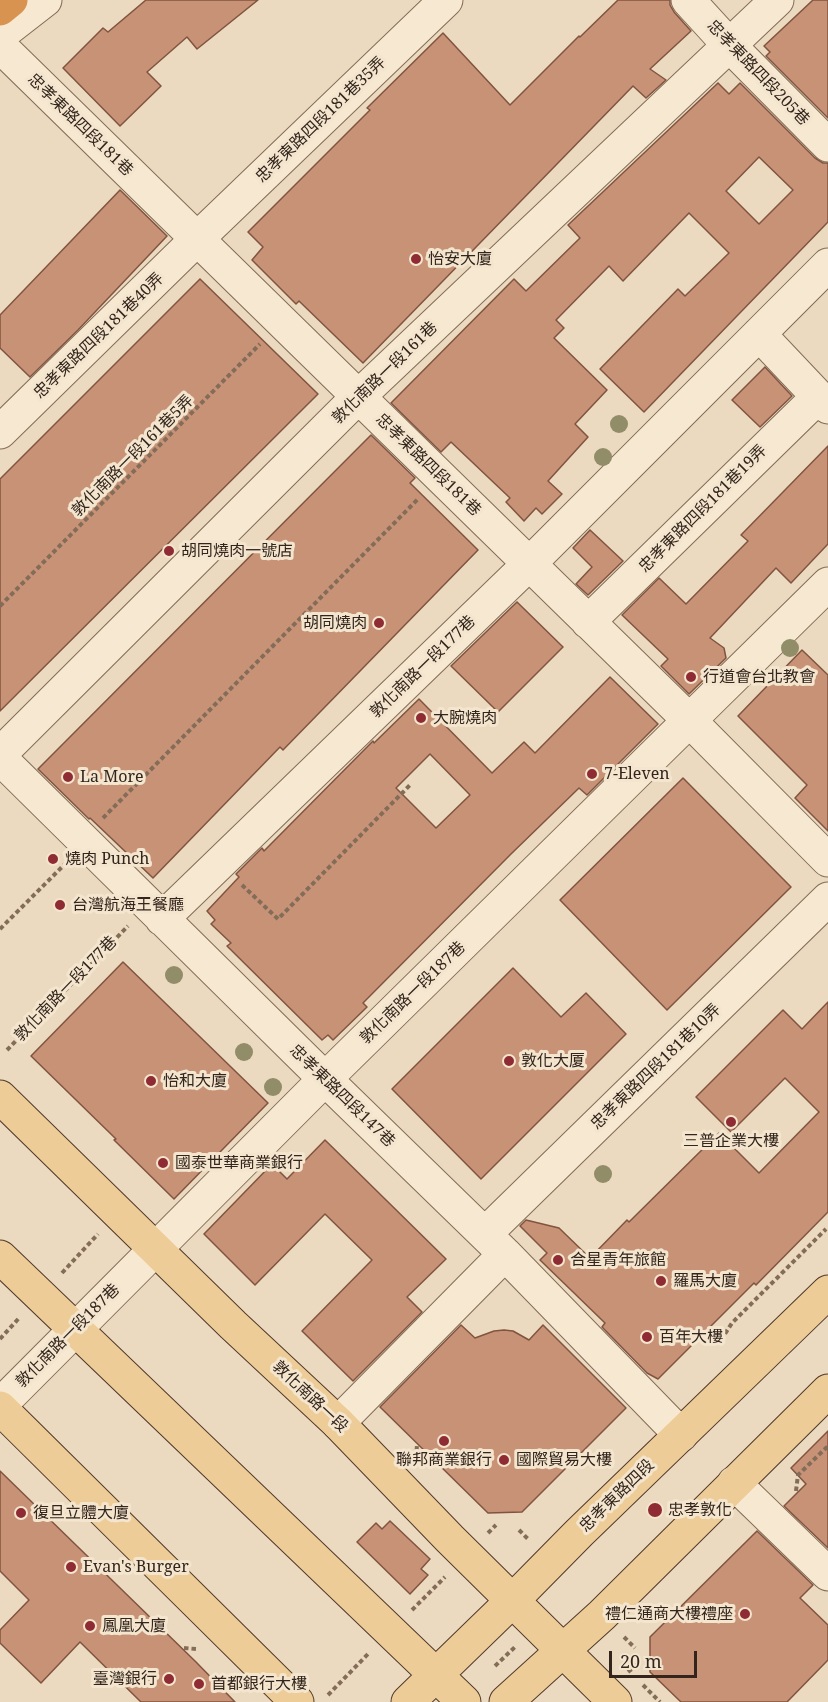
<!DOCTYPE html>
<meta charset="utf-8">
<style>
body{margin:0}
#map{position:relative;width:828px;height:1702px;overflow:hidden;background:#ebdabf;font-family:"Noto Serif",serif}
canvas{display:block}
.scale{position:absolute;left:609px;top:1651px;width:88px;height:27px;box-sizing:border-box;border:3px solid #33251c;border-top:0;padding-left:8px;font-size:18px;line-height:21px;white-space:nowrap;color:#33251c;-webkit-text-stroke:4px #f3e5ce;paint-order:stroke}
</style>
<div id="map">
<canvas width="828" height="1702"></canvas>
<div class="scale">20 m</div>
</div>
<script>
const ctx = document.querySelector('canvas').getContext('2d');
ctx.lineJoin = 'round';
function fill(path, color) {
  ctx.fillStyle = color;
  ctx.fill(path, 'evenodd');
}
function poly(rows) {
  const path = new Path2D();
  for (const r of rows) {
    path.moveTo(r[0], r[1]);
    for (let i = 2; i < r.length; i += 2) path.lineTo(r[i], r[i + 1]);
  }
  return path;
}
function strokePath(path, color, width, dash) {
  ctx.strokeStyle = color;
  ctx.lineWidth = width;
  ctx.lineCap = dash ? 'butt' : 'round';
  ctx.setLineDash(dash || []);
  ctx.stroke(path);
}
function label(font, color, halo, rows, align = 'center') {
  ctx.font = font + ' "Noto Serif","Noto Sans TC",serif';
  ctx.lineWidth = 6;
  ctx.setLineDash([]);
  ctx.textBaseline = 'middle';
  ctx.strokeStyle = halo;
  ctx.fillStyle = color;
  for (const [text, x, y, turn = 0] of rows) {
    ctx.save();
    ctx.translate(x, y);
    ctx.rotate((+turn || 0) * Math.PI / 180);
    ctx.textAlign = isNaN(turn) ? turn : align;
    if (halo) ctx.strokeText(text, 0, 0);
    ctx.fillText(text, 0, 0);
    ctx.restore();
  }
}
const building = poly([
 [146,0,258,0,197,49,187,37,147,72,161,86,120,126,63,68,103,28,108,32,146,0],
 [618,0,670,0,670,5,674,12,691,31,650,69,666,80,646,98,633,86,363,363,299,301,296,304,252,260,263,247,248,232,370,110,367,108,443,33,510,105,579,36,580,37,618,0],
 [813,0,828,0,828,118,766,56,770,52,764,46,813,0],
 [718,83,729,94,740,83,815,158,823,163,828,163,828,222,644,412,600,369,678,289,685,296,729,253,689,213,623,281,609,266,556,320,564,328,554,338,607,390,575,424,588,437,548,481,562,494,542,514,536,508,524,521,506,502,510,498,451,442,441,452,391,403,514,279,526,291,580,238,568,225,718,83],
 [759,157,793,190,759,224,726,191,759,157],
 [120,190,167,236,78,330,30,377,0,348,0,315,120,190],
 [200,279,318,394,0,711,0,479,200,279],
 [765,367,792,396,760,427,732,400,765,367],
 [371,435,415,478,410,483,478,550,283,750,280,747,153,878,90,818,89,819,38,769,371,435],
 [828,446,828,544,791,583,776,568,710,638,724,648,726,658,689,694,661,666,668,659,622,615,659,578,686,604,748,541,741,535,828,446],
 [590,530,623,561,588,595,576,584,592,567,573,548,590,530],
 [517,602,563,647,498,712,451,666,517,602],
 [802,650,828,675,828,831,795,798,807,785,738,716,802,650],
 [610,677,658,724,587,795,579,788,511,854,363,1003,367,1007,333,1040,328,1035,322,1040,227,946,231,943,211,924,215,920,207,911,239,877,236,874,262,848,264,851,373,741,374,743,419,699,492,773,524,742,535,753,610,677],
 [430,754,470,795,436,828,396,788,430,754],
 [683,778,791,887,667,1010,560,900,683,778],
 [123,962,268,1103,174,1199,114,1140,116,1139,31,1056,123,962],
 [513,968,561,1017,586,993,626,1034,481,1179,392,1089,513,968],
 [828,1002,828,1212,756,1285,754,1283,658,1379,647,1373,602,1327,605,1323,540,1260,547,1253,520,1226,526,1220,559,1228,590,1258,627,1220,629,1222,719,1133,759,1173,819,1112,785,1078,731,1132,696,1097,783,1010,802,1029,828,1002],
 [325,1140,446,1259,407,1297,422,1312,353,1381,302,1331,372,1260,325,1214,255,1285,204,1234,272,1164,287,1179,325,1140],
 [461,1325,475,1338,494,1331,504,1330,513,1331,529,1340,543,1325,626,1408,522,1512,488,1513,380,1407,461,1325],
 [828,1431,828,1548,784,1506,806,1484,791,1468,828,1431],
 [0,1471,196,1662,235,1702,141,1702,80,1642,41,1683,0,1643,0,1630,29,1600,0,1571,0,1471],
 [390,1521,430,1559,421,1569,428,1575,410,1594,357,1542,376,1523,382,1529,390,1521],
 [757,1531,813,1585,800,1598,828,1625,828,1660,787,1702,681,1702,650,1672,650,1637,757,1531]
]);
fill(building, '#c89276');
strokePath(building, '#81543f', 1.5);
const minor = poly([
 [688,0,730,46,828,145],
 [0,35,45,0],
 [0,46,690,721,828,860],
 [759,334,828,407],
 [0,432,197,239,446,0],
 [588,622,818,397],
 [0,754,358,397,777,0],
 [0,758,325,1079,505,1254,681,1435],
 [162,919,529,564,828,265],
 [485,1234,828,899],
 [0,1405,325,1079,828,584],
 [338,1423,505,1254],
 [734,1483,828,1574]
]);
const major = poly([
 [0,1097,233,1325,338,1423,450,1539,615,1702],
 [0,1257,464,1702],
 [0,1408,297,1702],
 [408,1702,512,1601,579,1533,828,1292],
 [506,1702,602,1615,828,1391]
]);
const highway = poly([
 [0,9,11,0]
]);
strokePath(minor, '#836c58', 35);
strokePath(major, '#503a2c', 35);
strokePath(highway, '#503a2c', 35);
strokePath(poly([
 [0,606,260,344],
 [103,818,418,499],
 [242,885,278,919,411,784],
 [0,929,65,864],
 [7,1050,128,926],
 [62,1273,98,1234],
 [0,1339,20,1317],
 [721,1340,732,1323,826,1229],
 [416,1458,417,1445],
 [796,1491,798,1475,828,1446],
 [519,1530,529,1540],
 [488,1533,496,1525],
 [412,1610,445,1577],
 [624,1637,635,1648],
 [184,1648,196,1649,198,1650],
 [495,1666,515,1647],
 [628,1672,639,1663],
 [643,1685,660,1702],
 [328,1695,369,1653]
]), '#836c58', 4, [4.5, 3]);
strokePath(minor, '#f7e9d1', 33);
strokePath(major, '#eecc97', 33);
strokePath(highway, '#d99351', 33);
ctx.fillStyle = '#918d69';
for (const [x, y] of [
 [619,424],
 [603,457],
 [790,648],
 [174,975],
 [244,1052],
 [273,1087],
 [603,1174]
]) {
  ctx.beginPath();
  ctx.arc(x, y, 9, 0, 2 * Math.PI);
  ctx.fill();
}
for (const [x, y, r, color] of [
 [416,259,6,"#8f2b33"],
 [169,551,6,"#8f2b33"],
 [379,623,6,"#8f2b33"],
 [691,677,6,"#8f2b33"],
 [421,718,6,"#8f2b33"],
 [592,774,6,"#8f2b33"],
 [68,777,6,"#8f2b33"],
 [53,859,6,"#8f2b33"],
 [60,905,6,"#8f2b33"],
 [509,1061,6,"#8f2b33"],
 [151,1081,6,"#8f2b33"],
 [731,1122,6,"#8f2b33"],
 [163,1163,6,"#8f2b33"],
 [558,1260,6,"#8f2b33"],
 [661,1281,6,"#8f2b33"],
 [647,1337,6,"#8f2b33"],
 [444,1441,6,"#8f2b33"],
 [504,1460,6,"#8f2b33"],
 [655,1510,8,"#8f2b33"],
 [21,1513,6,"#8f2b33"],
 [71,1567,6,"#8f2b33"],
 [745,1614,6,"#8f2b33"],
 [90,1626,6,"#8f2b33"],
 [169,1679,6,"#8f2b33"],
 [199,1684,6,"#8f2b33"]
]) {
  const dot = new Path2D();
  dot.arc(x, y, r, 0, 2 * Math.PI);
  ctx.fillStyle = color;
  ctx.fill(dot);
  strokePath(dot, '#f3e5ce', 2);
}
label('16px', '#33251c', '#f3e5ce', [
 ["忠孝東路四段205巷",758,73,46],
 ["忠孝東路四段181巷35弄",321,120,-44],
 ["忠孝東路四段181巷",80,125,44],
 ["忠孝東路四段181巷40弄",99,336,-44],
 ["敦化南路一段161巷",385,373,-44],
 ["敦化南路一段161巷5弄",133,456,-45],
 ["忠孝東路四段181巷",428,465,44],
 ["忠孝東路四段181巷19弄",703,509,-45],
 ["敦化南路一段177巷",423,667,-44],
 ["敦化南路一段177巷",66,989,-46],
 ["敦化南路一段187巷",413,993,-44],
 ["忠孝東路四段181巷10弄",656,1067,-44],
 ["忠孝東路四段147巷",342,1096,44],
 ["敦化南路一段187巷",68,1336,-45],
 ["敦化南路一段",310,1397,43],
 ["忠孝東路四段",617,1496,-44]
]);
label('16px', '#33251c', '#f3e5ce', [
 ["怡安大廈",428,259],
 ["胡同燒肉一號店",181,551],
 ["胡同燒肉",367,623,"right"],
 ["行道會台北教會",703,677],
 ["大腕燒肉",433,718],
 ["7-Eleven",604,774],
 ["La More",80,777],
 ["燒肉 Punch",65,859],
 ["台灣航海王餐廳",72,905],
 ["敦化大厦",521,1061],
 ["怡和大廈",163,1081],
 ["三普企業大樓",731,1141,"center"],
 ["國泰世華商業銀行",175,1163],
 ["合星青年旅館",570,1260],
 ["羅馬大廈",673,1281],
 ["百年大樓",659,1337],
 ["聯邦商業銀行",444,1460,"center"],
 ["國際貿易大樓",516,1460],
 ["忠孝敦化",668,1510],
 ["復旦立體大廈",33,1513],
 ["Evan's Burger",83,1567],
 ["禮仁通商大樓禮座",733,1614,"right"],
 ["鳳凰大廈",102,1626],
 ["臺灣銀行",157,1679,"right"],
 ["首都銀行大樓",211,1684]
], 'left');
</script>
